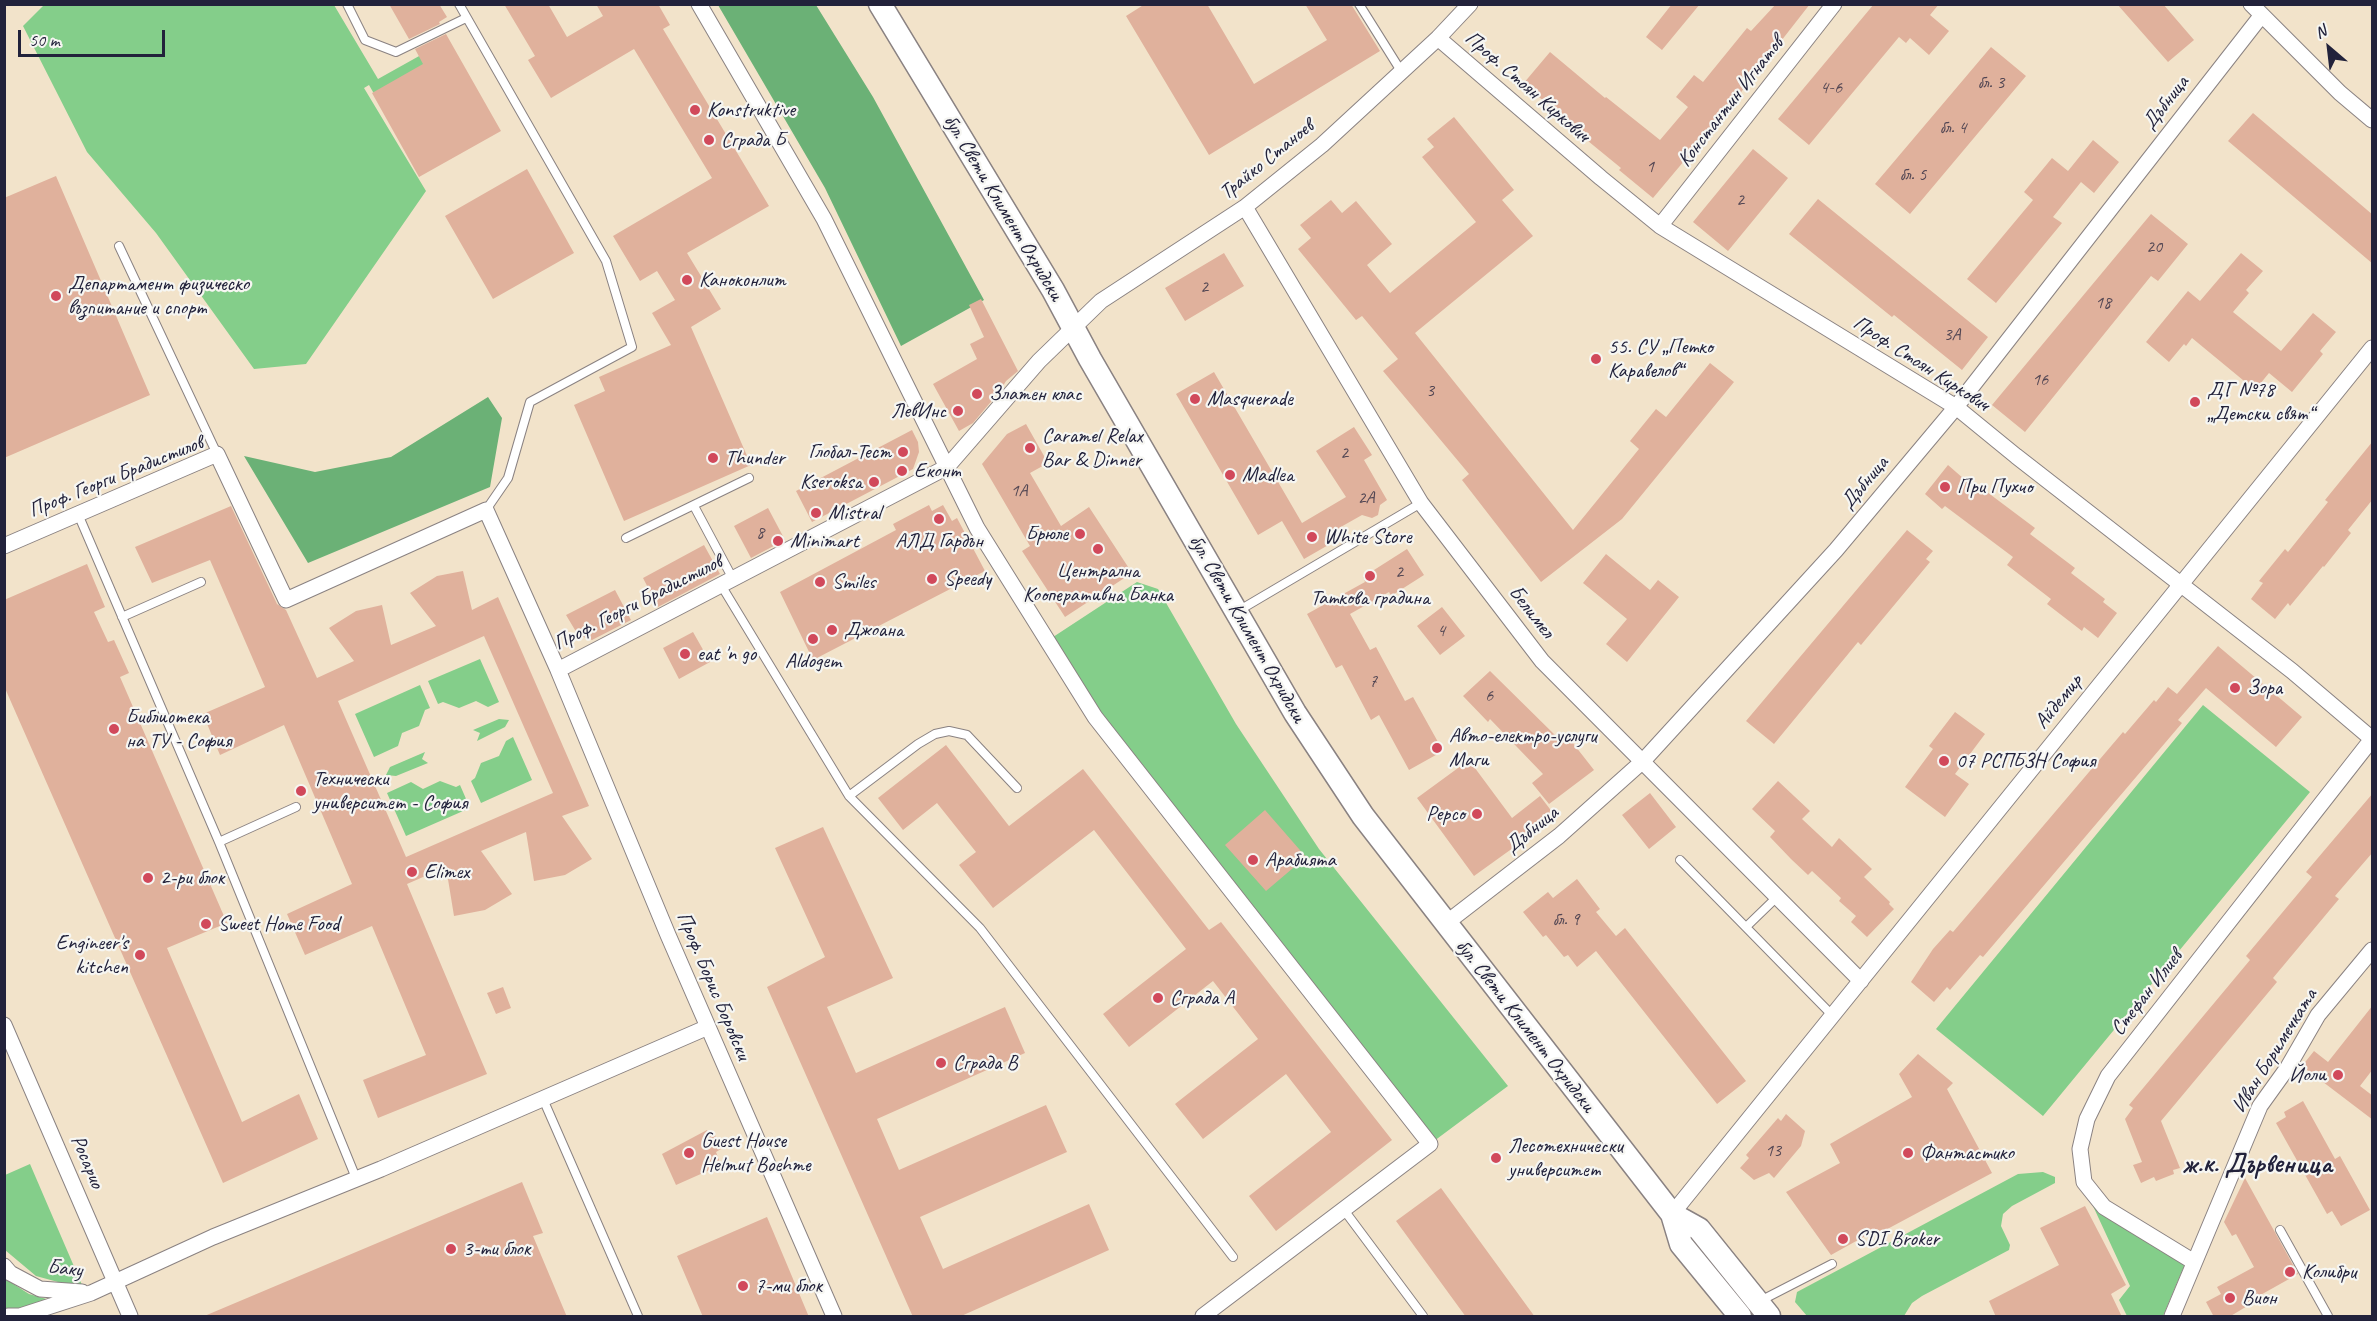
<!DOCTYPE html>
<meta charset="utf-8">
<style>
body{margin:0}
#map{position:relative;width:2377px;height:1321px;overflow:hidden;background:#f2e3ca;font-family:Caveat,sans-serif}
canvas{display:block}
.frame{position:absolute;inset:0;border:6px solid #22223b;pointer-events:none}
.north{position:absolute;left:2299px;top:18px;width:60px;height:60px;-webkit-text-stroke:4px #f6f6f2;paint-order:stroke;rotate:332deg;font-size:16px;font-weight:700;line-height:24px;text-align:center;color:#22223b}
.north::after{content:'';display:block;margin:auto;width:21px;height:27px;background:#22223b;clip-path:polygon(50% 0,100% 100%,50% 72%,0 100%)}
.scale{position:absolute;left:18px;top:30px;width:147px;height:27px;box-sizing:border-box;border:3px solid #22223b;border-top:0;padding-left:8px;font-size:18px;line-height:21px;white-space:nowrap;color:#22223b;-webkit-text-stroke:4px #f6f6f2;paint-order:stroke}
</style>
<div id="map">
<canvas width="2377" height="1321"></canvas>
<div class="frame"></div>
<div class="north">N</div>
<div class="scale">50 m</div>
</div>
<script>
const ctx = document.querySelector('canvas').getContext('2d');
ctx.lineJoin = 'round';
function fill(path, color) {
  ctx.fillStyle = color;
  ctx.fill(path, 'evenodd');
}
function poly(rows) {
  const path = new Path2D();
  for (const r of rows) {
    path.moveTo(r[0], r[1]);
    for (let i = 2; i < r.length; i += 2) path.lineTo(r[i], r[i + 1]);
  }
  return path;
}
function strokePath(path, color, width, dash) {
  ctx.strokeStyle = color;
  ctx.lineWidth = width;
  ctx.lineCap = dash ? 'butt' : 'round';
  ctx.setLineDash(dash || []);
  ctx.stroke(path);
}
function label(font, color, halo, rows, align = 'center') {
  ctx.font = font + ' Caveat,sans-serif';
  ctx.lineWidth = 4.5;
  ctx.setLineDash([]);
  ctx.textBaseline = 'middle';
  ctx.strokeStyle = halo;
  ctx.fillStyle = color;
  for (const [text, x, y, turn = 0] of rows) {
    ctx.save();
    ctx.translate(x, y);
    ctx.rotate((+turn || 0) * Math.PI / 180);
    ctx.textAlign = isNaN(turn) ? turn : align;
    if (halo) ctx.strokeText(text, 0, 0);
    ctx.fillText(text, 0, 0);
    ctx.restore();
  }
}
fill(poly([
 [44,5,334,5,378,79,446,41,419,172,369,85,364,88,426,191,306,364,254,369,156,233,87,152,23,26],
 [1137,582,1158,589,1236,724,1319,849,1508,1086,1430,1144,1227,888,1047,641],
 [480,659,499,702,488,707,476,701,459,708,443,702,438,704,428,681],
 [420,685,430,708,425,710,419,726,402,733,398,746,374,757,355,714],
 [2203,705,2310,792,2043,1116,1936,1029],
 [499,719,509,720,505,727,477,741,480,733,473,730],
 [513,737,532,780,481,803,471,781,475,778,481,763,499,756,506,741],
 [425,752,422,759,428,763,396,776,386,775,390,767],
 [440,781,456,787,460,785,470,808,406,836,387,793,411,782,423,789],
 [30,1164,82,1285,58,1282,36,1276,5,1250,5,1175],
 [2043,1172,2055,1177,2055,1183,2012,1206,2003,1214,2001,1226,2010,1245,2009,1250,1922,1296,1912,1303,1904,1316,1807,1316,1795,1302,1797,1292,2018,1174],
 [2093,1206,2185,1264,2163,1316,2127,1316,2119,1300,2130,1286],
 [4,1278,29,1294,50,1300,52,1303,5,1311]
]), '#84ce8a');
fill(poly([
 [718,5,816,5,873,97,984,300,901,346,825,188],
 [488,397,502,418,490,487,308,563,244,456,315,472,391,457]
]), '#6bb176');
fill(poly([
 [389,4,439,4,447,17,439,22,440,24,409,39],
 [504,4,548,4,567,37,603,16,596,4,658,4,670,25,663,29,769,206,687,253,721,309,691,327,751,465,624,521,574,405,605,391,599,377,671,345,652,313,675,300,657,271,640,281,613,236,712,178,634,49,551,98,528,60,535,56],
 [1145,4,1207,4,1254,84,1327,40,1305,4,1351,4,1380,51,1209,155,1126,16],
 [1672,4,1700,4,1662,50,1646,37],
 [1776,4,1810,4,1731,105,1653,198,1619,170,1621,168,1577,132,1579,130,1523,84,1550,52,1605,98,1606,97,1660,140,1688,107,1676,97,1694,75,1703,82,1747,28,1751,31],
 [1874,4,1939,4,1930,15,1949,31,1929,55,1910,38,1906,43,1899,37,1809,145,1778,119],
 [2117,4,2163,4,2194,40,2168,62],
 [446,34,501,131,419,177,372,93,423,64,415,49],
 [1991,47,2026,76,1910,214,1875,184],
 [2253,113,2373,215,2373,264,2228,141],
 [1454,117,1514,190,1502,200,1533,236,1415,333,1573,530,1639,449,1630,441,1656,409,1666,417,1710,363,1734,382,1622,519,1541,582,1462,480,1469,474,1383,371,1398,359,1362,316,1356,320,1298,249,1311,238,1300,225,1331,200,1342,213,1356,201,1392,244,1367,265,1390,293,1476,222,1422,157,1434,147,1427,139],
 [2093,140,2119,162,2094,193,2081,182,2053,217,2062,223,1996,303,1967,279,2033,200,2024,192,2052,158,2068,171],
 [1753,149,1788,178,1728,251,1693,222],
 [527,169,574,253,493,299,445,216],
 [56,176,150,395,4,458,4,198],
 [1818,199,1988,337,1962,370,1894,315,1892,317,1789,234],
 [2151,214,2188,244,2158,281,2151,276,2025,432,1992,405],
 [1224,253,1244,286,1185,321,1165,288],
 [2241,253,2263,271,2246,290,2249,293,2233,312,2281,351,2313,313,2336,332,2320,351,2323,354,2292,392,2269,373,2255,390,2192,338,2186,346,2184,344,2169,362,2146,342,2188,291,2200,301],
 [981,299,1018,371,1006,381,1000,391,973,423,959,431,933,384,977,359,970,344,984,337,969,305],
 [1214,372,1302,523,1346,497,1316,451,1354,427,1372,455,1364,460,1387,500,1380,505,1378,515,1372,518,1362,515,1339,528,1344,536,1304,559,1282,521,1258,535,1176,394],
 [1026,424,1048,463,1030,473,1061,526,1089,507,1132,573,1065,617,1022,551,1030,546,982,464,1007,434],
 [912,430,918,442,919,452,913,469,812,522,796,491],
 [2373,441,2373,499,2348,530,2351,533,2324,567,2323,566,2290,606,2288,603,2275,619,2251,599,2263,583,2259,581,2285,549,2288,552,2328,502,2325,500],
 [1948,465,1980,493,1983,489,2035,528,2030,534,2075,568,2071,573,2105,599,2103,602,2117,613,2098,638,2084,627,2082,631,2047,604,2051,599,2007,565,2013,557,1945,506,1942,509,1925,494],
 [929,505,932,511,943,505,952,521,957,518,985,571,813,660,780,592,896,530,893,524],
 [231,506,277,604,286,610,317,678,354,661,329,628,356,611,382,605,391,645,436,626,410,593,437,576,463,571,472,610,498,597,589,806,562,816,592,859,565,875,534,881,526,832,481,851,512,894,485,910,454,916,446,867,407,884,487,1074,378,1118,363,1080,426,1055,372,926,305,955,287,914,352,884,284,725,220,755,203,714,265,687,210,560,152,583,135,547],
 [484,636,553,793,406,857,338,701],
 [768,508,785,540,751,558,734,526],
 [1907,530,1933,551,1926,559,1930,562,1861,645,1858,642,1774,744,1746,721],
 [704,545,720,574,658,607,643,578],
 [1407,549,1424,575,1391,596,1389,592,1350,614,1370,650,1376,647,1405,701,1413,697,1443,751,1409,770,1379,715,1371,720,1342,665,1336,668,1307,614,1365,582,1363,577],
 [1606,554,1650,590,1658,580,1679,597,1627,662,1606,644,1627,619,1583,583],
 [87,564,105,607,94,612,108,642,114,640,129,673,120,677,227,923,167,948,242,1122,299,1094,318,1139,223,1183,4,686,4,600],
 [615,590,631,620,592,640,578,635,566,615],
 [1442,607,1465,636,1440,655,1417,626],
 [693,632,710,662,679,679,663,648],
 [2218,646,2302,717,2276,747,2206,688,2178,720,2182,723,1983,957,1980,955,1950,990,1947,987,1934,1002,1911,982,1933,949,1950,930,1953,932,2123,732,2125,734,2154,700,2156,702,2168,687,2177,694],
 [1490,671,1558,738,1565,733,1594,770,1549,804,1532,783,1543,774,1490,719,1488,722,1463,696],
 [1955,712,1985,734,1955,774,1969,784,1945,817,1905,787,1933,749,1929,746],
 [946,745,1009,826,1083,769,1209,930,1221,922,1392,1140,1276,1231,1249,1196,1331,1132,1286,1074,1203,1139,1175,1104,1258,1039,1213,981,1129,1047,1103,1014,1186,949,1094,830,993,908,959,865,976,852,937,803,903,830,878,798],
 [1469,760,1512,818,1540,796,1556,817,1474,876,1417,798],
 [1778,781,1810,811,1802,819,1832,847,1839,838,1872,869,1864,877,1890,902,1889,904,1894,909,1867,937,1851,922,1856,916,1839,901,1841,898,1812,871,1808,875,1791,859,1770,837,1775,831,1752,809],
 [1650,793,1676,827,1649,849,1622,815],
 [2373,793,2373,852,2335,896,2339,899,2273,978,2277,982,2161,1121,2180,1168,2173,1170,2174,1174,2156,1181,2154,1177,2141,1183,2133,1165,2142,1162,2125,1119,2133,1108,2129,1105,2250,960,2246,956,2312,877,2306,872],
 [1265,810,1306,857,1266,891,1225,845],
 [823,827,893,978,827,1007,856,1073,1005,1007,1025,1053,877,1119,899,1170,1046,1105,1067,1152,920,1217,943,1269,1089,1204,1109,1250,959,1317,913,1317,767,987,825,957,775,848],
 [1577,879,1600,909,1596,912,1616,936,1625,928,1746,1081,1717,1104,1596,951,1577,967,1568,955,1564,957,1546,935,1543,937,1523,912,1548,892,1553,898],
 [503,987,511,1008,496,1014,487,993],
 [2373,1005,2373,1069,2360,1086,2373,1096,2373,1120,2302,1066,2314,1051,2328,1062],
 [1918,1054,1953,1083,1947,1089,1992,1173,1878,1234,1876,1230,1831,1255,1786,1192,1840,1163,1830,1144,1912,1097,1899,1074],
 [2303,1101,2335,1159,2340,1156,2370,1210,2341,1226,2332,1211,2327,1214,2276,1123,2286,1117,2284,1112],
 [1786,1114,1805,1131,1801,1146,1774,1178,1769,1173,1754,1180,1740,1168,1749,1158,1746,1155,1778,1118,1781,1121],
 [707,1130,711,1137,715,1135,721,1149,716,1152,721,1165,676,1185,662,1154],
 [2245,1178,2298,1274,2248,1302,2249,1305,2229,1317,2214,1317,2206,1302,2221,1294,2217,1287,2254,1267,2236,1234,2232,1236,2224,1222],
 [522,1182,543,1233,533,1236,567,1317,202,1317],
 [1441,1188,1535,1317,1466,1317,1396,1221],
 [2085,1206,2126,1285,2111,1294,2122,1317,1996,1317,1989,1301,2059,1265,2040,1228],
 [767,1217,809,1317,703,1317,677,1256]
]), '#e0b19c');
const service = poly([
 [347,4,365,40,396,52,466,18],
 [459,4,606,261,632,347,530,402,508,478,486,510],
 [1359,4,1401,71],
 [119,246,217,454],
 [694,506,733,579],
 [78,514,219,842,356,1178],
 [626,538,749,478],
 [721,585,849,796,980,928,1233,1257],
 [1238,611,1421,503],
 [122,617,201,582],
 [849,796,918,744,935,734,949,731,967,735,1017,788],
 [219,842,296,807],
 [1680,860,1833,1016],
 [1746,927,1777,897],
 [543,1099,638,1316],
 [1344,1210,1423,1316],
 [2280,1230,2328,1316],
 [1760,1301,1832,1264]
]);
const minor = poly([
 [699,4,824,219,977,528,1095,717,1430,1144,1203,1316],
 [2251,4,2340,93,2372,120],
 [1438,38,1601,178,1660,226,1956,407,2016,456,2292,671,2372,739,2108,1076,2087,1119,2080,1149,2084,1182,2104,1207,2194,1262],
 [1245,207,1421,503,1542,661,1861,981],
 [1660,226,1834,4],
 [4,546,217,454,286,600,486,510,558,670,668,935,834,1316],
 [558,670,947,467,1039,361,1101,301,1245,207,1322,145,1438,38,1470,4],
 [1445,924,1559,836,1643,761,1836,550,1956,407,2261,16],
 [4,1025,130,1316],
 [1672,1214,2372,348],
 [4,1266,10,1273,40,1289,82,1292],
 [8,1316,20,1316,91,1293,213,1237,381,1169,708,1027],
 [2172,1316,2260,1106,2288,1067,2318,1015,2372,950]
]);
const secondary = poly([
 [880,4,1053,290,1090,359,1295,713,1363,816,1672,1214,1681,1244,1740,1316],
 [1672,1214,1699,1229,1769,1316]
]);
strokePath(service, '#8a8282', 10);
strokePath(minor, '#8a8282', 17);
strokePath(secondary, '#8a8282', 25);
strokePath(service, '#fff', 8);
strokePath(minor, '#fff', 15);
strokePath(secondary, '#fff', 22);
for (const [x, y, r, color] of [
 [695,110,6,"#d1495b"],
 [709,140,6,"#d1495b"],
 [687,280,6,"#d1495b"],
 [56,296,6,"#d1495b"],
 [1596,359,6,"#d1495b"],
 [977,394,6,"#d1495b"],
 [1195,399,6,"#d1495b"],
 [2195,402,6,"#d1495b"],
 [958,411,6,"#d1495b"],
 [1030,448,6,"#d1495b"],
 [903,452,6,"#d1495b"],
 [713,458,6,"#d1495b"],
 [902,471,6,"#d1495b"],
 [1230,475,6,"#d1495b"],
 [874,482,6,"#d1495b"],
 [1945,487,6,"#d1495b"],
 [816,513,6,"#d1495b"],
 [939,519,6,"#d1495b"],
 [1080,534,6,"#d1495b"],
 [1312,537,6,"#d1495b"],
 [778,541,6,"#d1495b"],
 [1098,549,6,"#d1495b"],
 [1370,576,6,"#d1495b"],
 [932,579,6,"#d1495b"],
 [820,582,6,"#d1495b"],
 [832,630,6,"#d1495b"],
 [813,639,6,"#d1495b"],
 [685,654,6,"#d1495b"],
 [2235,688,6,"#d1495b"],
 [114,729,6,"#d1495b"],
 [1437,748,6,"#d1495b"],
 [1944,761,6,"#d1495b"],
 [301,791,6,"#d1495b"],
 [1477,814,6,"#d1495b"],
 [1253,860,6,"#d1495b"],
 [412,872,6,"#d1495b"],
 [148,878,6,"#d1495b"],
 [206,924,6,"#d1495b"],
 [140,955,6,"#d1495b"],
 [1158,998,6,"#d1495b"],
 [941,1063,6,"#d1495b"],
 [2338,1075,6,"#d1495b"],
 [689,1153,6,"#d1495b"],
 [1908,1153,6,"#d1495b"],
 [1496,1158,6,"#d1495b"],
 [1843,1239,6,"#d1495b"],
 [451,1249,6,"#d1495b"],
 [2290,1272,6,"#d1495b"],
 [743,1286,6,"#d1495b"],
 [2230,1298,6,"#d1495b"]
]) {
  const dot = new Path2D();
  dot.arc(x, y, r, 0, 2 * Math.PI);
  ctx.fillStyle = color;
  ctx.fill(dot);
  strokePath(dot, '#f6f6f2', 2);
}
label('18px', '#524653', null, [
 ["бл. 3",1991,83],
 ["4-6",1831,88],
 ["бл. 4",1953,128],
 ["1",1650,167],
 ["бл. 5",1913,175],
 ["2",1740,200],
 ["20",2154,247],
 ["2",1204,287],
 ["18",2103,303],
 ["3А",1952,335],
 ["16",2040,380],
 ["3",1430,391],
 ["2",1344,453],
 ["1А",1019,491],
 ["2А",1366,498],
 ["8",760,533],
 ["2",1399,572],
 ["4",1441,631],
 ["7",1373,682],
 ["6",1489,696],
 ["бл. 9",1566,920],
 ["13",1773,1151]
]);
label('21px', '#22223b', '#f6f6f2', [
 ["Проф. Стоян Киркович",1527,87,41],
 ["Константин Игнатов",1731,102,-52],
 ["Дъбница",2166,103,-52],
 ["Трайко Станоев",1267,160,-39],
 ["бул. Свети Климент Охридски",1003,208,59],
 ["Проф. Стоян Киркович",1921,364,33],
 ["Проф. Георги Брадистилов",116,477,-22],
 ["Дъбница",1865,483,-50],
 ["Проф. Георги Брадистилов",638,603,-27],
 ["Белимел",1531,612,52],
 ["бул. Свети Климент Охридски",1247,629,60],
 ["Айдемир",2059,702,-51],
 ["Дъбница",1532,830,-39],
 ["Проф. Борис Боровски",713,986,67],
 ["Стефан Илиев",2147,993,-52],
 ["бул. Свети Климент Охридски",1525,1026,52],
 ["Иван Боримечката",2275,1051,-58],
 ["Росарио",87,1162,67],
 ["Баку",65,1269,7]
]);
label('21px', '#22223b', '#f6f6f2', [
 ["Konstruktive",707,110],
 ["Сграда Б",721,140],
 ["Каноконлит",699,280],
 ["Департамент физическо",68,284],
 ["възпитание и спорт",68,308],
 ["55. СУ „Петко",1608,347],
 ["Каравелов“",1608,371],
 ["ДГ №78",2207,390],
 ["„Детски свят“",2207,414],
 ["Златен клас",989,394],
 ["Masquerade",1207,399],
 ["ЛевИнс",946,411,"right"],
 ["Caramel Relax",1042,436],
 ["Bar & Dinner",1042,460],
 ["Глобал-Тест",891,452,"right"],
 ["Thunder",725,458],
 ["Еконт",914,471],
 ["Madlea",1242,475],
 ["Kseroksa",862,482,"right"],
 ["При Пухчо",1957,487],
 ["Mistral",828,513],
 ["Брюле",1068,534,"right"],
 ["White Store",1324,537],
 ["Minimart",790,541],
 ["АЛД Гардън",939,541,"center"],
 ["Централна",1098,571,"center"],
 ["Кооперативна Банка",1098,595,"center"],
 ["Speedy",944,579],
 ["Smiles",832,582],
 ["Таткова градина",1370,598,"center"],
 ["Джоана",844,630],
 ["eat 'n go",697,654],
 ["Aldogem",813,661,"center"],
 ["Зора",2247,688],
 ["Библиотека",126,717],
 ["на ТУ - София",126,741],
 ["Авто-електро-услуги",1449,736],
 ["Маги",1449,760],
 ["07 РСПБЗН София",1956,761],
 ["Технически",313,779],
 ["университет - София",313,803],
 ["Pepco",1465,814,"right"],
 ["Арабията",1265,860],
 ["Elimex",424,872],
 ["2-ри блок",160,878],
 ["Sweet Home Food",218,924],
 ["Engineer's",128,943,"right"],
 ["kitchen",128,967,"right"],
 ["Сграда А",1170,998],
 ["Сграда В",953,1063],
 ["Йоли",2326,1075,"right"],
 ["Guest House",701,1141],
 ["Helmut Boehme",701,1165],
 ["Лесотехнически",1508,1146],
 ["университет",1508,1170],
 ["Фантастико",1920,1153],
 ["SDI Broker",1855,1239],
 ["3-ти блок",463,1249],
 ["Колибри",2302,1272],
 ["7-ми блок",755,1286],
 ["Вион",2242,1298]
], 'left');
label('bold 27px', '#22223b', '#f6f6f2', [
 ["ж.к. Дървеница",2257,1165]
]);
</script>
